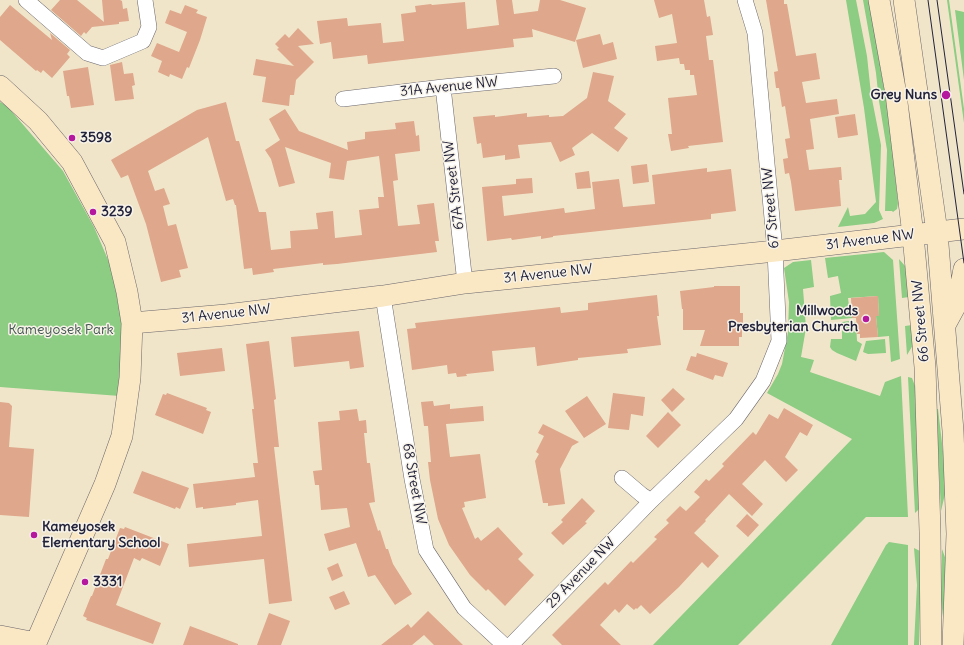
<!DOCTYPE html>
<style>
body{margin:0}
canvas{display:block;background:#f0e5c9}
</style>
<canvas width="964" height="645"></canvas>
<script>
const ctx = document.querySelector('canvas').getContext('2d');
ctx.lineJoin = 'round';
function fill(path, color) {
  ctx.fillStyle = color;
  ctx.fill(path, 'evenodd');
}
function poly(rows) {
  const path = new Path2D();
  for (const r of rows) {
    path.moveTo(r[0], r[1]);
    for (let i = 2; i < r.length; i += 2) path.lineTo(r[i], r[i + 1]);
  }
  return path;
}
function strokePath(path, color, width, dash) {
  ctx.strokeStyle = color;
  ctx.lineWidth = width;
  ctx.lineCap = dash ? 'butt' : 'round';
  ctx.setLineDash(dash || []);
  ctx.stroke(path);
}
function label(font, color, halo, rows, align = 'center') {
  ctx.font = font + ' Delius,sans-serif';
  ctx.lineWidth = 3;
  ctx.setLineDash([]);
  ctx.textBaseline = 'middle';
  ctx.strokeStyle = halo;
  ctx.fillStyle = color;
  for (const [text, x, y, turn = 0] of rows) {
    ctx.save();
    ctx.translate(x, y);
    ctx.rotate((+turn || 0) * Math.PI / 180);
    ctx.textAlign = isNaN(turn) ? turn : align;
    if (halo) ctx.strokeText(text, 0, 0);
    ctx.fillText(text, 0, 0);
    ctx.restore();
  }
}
fill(poly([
 [846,0,856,0,867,56,871,94,881,145,879,210,883,219,874,223,838,227,848,207,850,216,865,214,876,202,864,108],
 [863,0,869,0,889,118,898,203,897,209,893,212,892,211,885,211,887,150,879,101,876,73],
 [947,0,949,0,964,109,964,123],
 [955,10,964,12,964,80],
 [0,102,7,106,63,171,94,227,112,269,121,319,126,367,120,396,0,387],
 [884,252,893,260,900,359,891,362,889,336,878,337,876,316,879,316,878,296,848,298,849,306,852,306,852,318,831,320,830,296,841,293,838,276,828,278,825,258],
 [899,259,905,266,906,272,909,297,902,298],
 [811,260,814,287,803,289,806,328,801,357,814,360,810,372,880,396,885,382,901,376,908,517,866,517,738,645,653,645,852,439,767,393,778,374,782,364,788,332,789,302,784,268,793,262],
 [849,321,849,323,856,322,857,341,862,344,856,361,837,353,832,350,830,347,831,339,842,339,842,322],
 [912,325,913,345,907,355,905,326],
 [885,339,886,353,868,354,863,352,866,341],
 [908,377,912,378,915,386,920,508,915,513],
 [936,409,938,409,945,469,945,494,941,511],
 [889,542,908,545,908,645,831,645,886,545],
 [914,548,920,551,921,559,919,645,914,645,917,585],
 [942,549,946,560,945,634,941,600]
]), '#8ccc83');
fill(poly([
 [60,0,77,0,104,22,102,0,120,0,122,1,123,9,127,8,129,21,119,22,119,24,92,27,86,34,84,32,81,36,51,10],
 [496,0,512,0,514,14,538,11,540,0,560,0,586,8,575,42,532,29,533,37,513,39,514,47,368,64,367,55,333,59,331,42,320,44,317,21,347,18,348,26,381,23,383,43,404,41,401,14,416,12,415,6,431,4,432,5,465,2,467,29,499,25],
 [654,0,704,0,707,17,710,16,713,35,706,36,709,60,713,60,723,142,688,146,689,148,671,151,668,134,672,134,668,98,697,95,694,75,690,75,690,70,685,70,684,64,680,64,679,58,657,61,655,46,677,43,672,14,659,18],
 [766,0,784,0,784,4,787,4,796,56,816,53,820,79,802,82,806,103,837,99,839,114,810,119,814,149,806,150,809,170,841,167,842,180,839,180,841,206,795,211,791,182,789,173,785,174,783,159,788,158,785,139,790,138,785,106,782,107,779,88,776,88,774,72,778,71],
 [10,5,52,40,50,33,70,50,67,54,70,57,52,78,43,70,41,73,37,70,36,71,0,40,0,17],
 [185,5,198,10,196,13,207,17,200,40,189,68,187,67,182,79,170,74,169,77,158,72,162,61,151,56,157,43,179,52,187,32,165,23,170,10,181,14],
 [298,28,314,44,298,46,314,62,296,80,294,95,290,95,289,106,262,102,266,77,253,75,256,59,294,66,277,49,279,48,275,44,285,34,289,38],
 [600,34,603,45,613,42,617,59,583,68,576,40],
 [122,62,124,74,133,73,135,85,132,86,134,99,115,101,110,65],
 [88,67,94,105,71,108,69,96,67,96,63,71],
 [593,72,614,76,608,101,626,114,614,128,628,138,618,152,592,133,572,148,575,155,560,162,551,142,518,145,520,158,505,160,505,155,483,158,481,143,477,144,473,117,495,115,495,117,527,113,527,117,549,115,549,117,563,116,587,98],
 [226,102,236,141,239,141,259,212,266,212,271,250,291,248,290,231,318,229,316,213,333,211,335,238,362,235,359,210,379,208,378,197,384,197,379,156,347,161,344,180,329,178,331,163,285,147,295,183,279,187,271,159,265,150,280,140,269,119,285,109,299,131,348,150,347,142,365,139,365,132,396,129,395,123,414,121,416,136,419,135,420,151,395,154,398,180,393,181,398,226,420,224,417,205,434,203,439,241,435,241,437,252,337,264,323,265,323,263,273,269,274,272,253,275,252,268,244,269,236,205,235,205,233,199,226,201,208,137,148,171,155,191,164,188,170,204,163,206,168,226,176,224,188,268,179,270,181,277,161,282,146,224,128,175,121,178,111,160,197,110],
 [855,114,858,135,838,138,835,117],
 [647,164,649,182,633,184,631,166],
 [707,168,707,172,731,169,736,211,711,214,711,219,581,233,553,236,553,237,541,239,541,236,512,240,511,238,487,241,482,187,516,184,516,179,532,178,533,193,502,196,504,216,564,208,565,213,595,209,592,182,619,179,623,207,655,204,652,175],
 [589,171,591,188,577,189,575,173],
 [714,286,740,286,740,313,743,313,743,330,742,329,742,337,739,337,739,346,700,346,705,330,683,330,683,309,682,309,680,291,714,287],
 [657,295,659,316,657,316,661,345,627,349,628,353,578,358,578,360,537,366,535,347,492,351,494,371,466,374,467,376,457,377,456,373,448,374,447,365,412,370,407,329,416,328,415,323,560,307,561,313,588,310,588,303],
 [878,296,879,316,876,316,878,337,860,338,860,334,857,334,856,318,852,318,851,298],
 [359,331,364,367,350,369,349,361,294,367,291,337],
 [269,341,276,399,274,400,279,447,274,447,292,601,269,604,264,559,189,567,187,544,262,536,258,500,236,503,236,505,203,509,203,507,196,508,193,484,255,477,253,463,258,463,252,409,254,409,246,344],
 [222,348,225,371,180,376,177,353],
 [697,353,728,363,723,377,715,375,713,380,686,370,691,356,696,357],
 [673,388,685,399,672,412,661,400],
 [167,393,207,408,206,410,211,412,203,434,155,415,163,394,166,395],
 [613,393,645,397,643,416,631,414,629,430,608,428],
 [587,396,606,424,584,438,565,411],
 [433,401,434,406,450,404,450,409,483,406,484,421,446,424,450,457,480,454,486,498,464,502,465,507,462,508,475,539,478,537,481,541,498,527,523,554,518,559,534,575,505,606,488,589,486,591,470,575,449,545,438,519,430,480,428,462,431,462,428,426,424,426,421,402],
 [0,402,9,403,12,406,9,447,34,449,29,517,0,515],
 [784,408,813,425,807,436,800,432,785,457,798,470,786,482,765,460,742,484,763,504,752,516,729,494,705,520,706,521,694,533,719,556,708,568,702,562,679,587,650,614,641,605,637,609,636,608,634,610,627,604,619,613,615,609,600,625,621,645,562,645,552,635,605,582,608,585,631,561,633,563,657,539,654,537,669,523,666,520,680,506,686,511,700,497,694,492,706,479,709,481,724,466,722,464,753,432,756,435,769,414,778,419],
 [357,409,359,421,366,420,367,433,364,433,367,463,370,463,375,502,369,503,378,531,380,530,386,549,388,549,393,564,412,594,395,605,375,575,368,577,356,543,329,551,324,534,350,527,347,508,321,510,319,485,315,485,313,471,322,470,318,422,340,420,339,411],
 [668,412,681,425,658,448,646,436],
 [543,424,579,442,572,446,560,469,565,504,548,506,548,503,543,503,535,461,539,454,536,452,544,436,538,433],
 [142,471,189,488,180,509,176,507,175,509,133,493],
 [582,498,595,511,585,522,587,523,563,545,551,533,563,522,561,520],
 [747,514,759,525,748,537,736,526],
 [125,527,169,544,160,566,142,558,140,561,134,558,116,605,161,623,153,644,86,620,87,618,83,616,91,596,92,596,106,559,108,559,120,528,124,529],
 [338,563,343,576,332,581,327,568],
 [344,591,350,604,335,610,329,597],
 [428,611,463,645,434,645,424,635,412,645,381,645,408,624,411,628],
 [269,613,290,621,281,645,257,645],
 [190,626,238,644,238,645,183,645]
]), '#dfa78b');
const street = poly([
 [26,0,87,53,103,58,143,41,149,27,145,0],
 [443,87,465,283],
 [343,99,443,87,554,76],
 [383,296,412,479,426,550,464,608,504,645],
 [622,478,642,495,651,501],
 [511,645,651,501,736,419,763,381,779,341,775,251,755,33,745,0]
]);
const secondary = poly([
 [879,0,896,94,913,235,925,367,930,532,931,645],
 [904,0,937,232,953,431,957,534,953,645],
 [0,86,38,121,72,162,115,242,127,292,132,323,130,378,122,436,105,484,35,645],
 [132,323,226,315,383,296,465,283,775,251,964,229],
 [945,325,958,301,964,269],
 [0,636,36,643]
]);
strokePath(street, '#6a666d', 16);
strokePath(secondary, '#6a666d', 22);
strokePath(street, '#fff', 15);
strokePath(secondary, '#fae7c3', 21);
strokePath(poly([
 [928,0,964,263],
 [937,0,964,194]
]), '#22223b', 1);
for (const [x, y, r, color] of [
 [946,95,5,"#b5179e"],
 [72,138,4,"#b5179e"],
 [93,212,4,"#b5179e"],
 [866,319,4,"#b5179e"],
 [34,535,4,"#b5179e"],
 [85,582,4,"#b5179e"]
]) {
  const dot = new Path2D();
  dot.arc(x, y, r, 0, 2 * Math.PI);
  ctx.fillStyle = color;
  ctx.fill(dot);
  strokePath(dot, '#f7f3e8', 1.5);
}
label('14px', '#22223b', '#f7f3e8', [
 ["31A Avenue NW",449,87,-6],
 ["67A Street NW",454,185,-97],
 ["67 Street NW",771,208,-95],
 ["31 Avenue NW",870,240,-7],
 ["31 Avenue NW",548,274,-6],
 ["31 Avenue NW",226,314,-6],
 ["66 Street NW",921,321,-95],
 ["68 Street NW",414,484,80],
 ["29 Avenue NW",581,573,-46]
]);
label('bold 14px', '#22223b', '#f7f3e8', [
 ["Grey Nuns",937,95,"right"],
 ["3598",80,138],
 ["3239",101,212],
 ["Millwoods",858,311,"right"],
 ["Presbyterian Church",858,327,"right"],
 ["Kameyosek",42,527],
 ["Elementary School",42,543],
 ["3331",93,582]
], 'left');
label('14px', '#425551', '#f7f3e8', [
 ["Kameyosek Park",61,330]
]);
</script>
